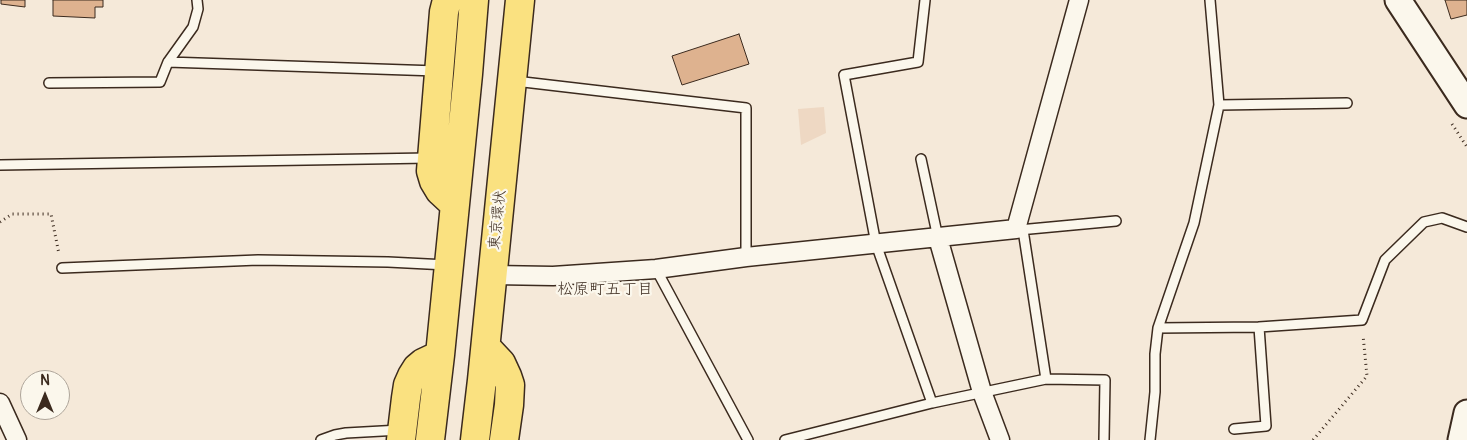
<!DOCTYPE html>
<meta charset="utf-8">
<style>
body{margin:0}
#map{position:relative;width:1467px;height:440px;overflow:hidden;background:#f5e9d9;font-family:Pangolin,sans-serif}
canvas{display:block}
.north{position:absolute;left:20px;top:370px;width:50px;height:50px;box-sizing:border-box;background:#fbf7ec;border:1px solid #aea59a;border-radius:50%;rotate:0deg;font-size:14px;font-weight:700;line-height:20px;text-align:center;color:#3b2a1e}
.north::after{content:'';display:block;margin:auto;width:18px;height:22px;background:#3b2a1e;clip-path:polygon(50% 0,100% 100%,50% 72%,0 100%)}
</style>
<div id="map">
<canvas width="1467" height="440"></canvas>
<div class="north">N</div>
</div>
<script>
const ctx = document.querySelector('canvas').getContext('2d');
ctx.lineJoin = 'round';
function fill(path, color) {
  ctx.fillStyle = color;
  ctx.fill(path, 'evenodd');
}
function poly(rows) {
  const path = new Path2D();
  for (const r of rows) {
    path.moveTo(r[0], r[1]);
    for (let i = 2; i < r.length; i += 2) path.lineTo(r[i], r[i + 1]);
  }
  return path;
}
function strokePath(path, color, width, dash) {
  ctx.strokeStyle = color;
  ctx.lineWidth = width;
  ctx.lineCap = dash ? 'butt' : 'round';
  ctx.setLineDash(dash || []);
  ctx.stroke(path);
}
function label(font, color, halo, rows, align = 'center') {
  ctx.font = font + ' Pangolin,"Klee One",sans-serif';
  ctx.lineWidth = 4.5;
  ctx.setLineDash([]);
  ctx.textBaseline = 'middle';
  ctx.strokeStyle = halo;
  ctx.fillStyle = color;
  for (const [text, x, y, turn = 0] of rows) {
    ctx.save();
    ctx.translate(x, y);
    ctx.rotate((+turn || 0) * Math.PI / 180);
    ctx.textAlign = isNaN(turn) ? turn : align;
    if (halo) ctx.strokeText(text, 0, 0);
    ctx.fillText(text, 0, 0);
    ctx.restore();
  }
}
fill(poly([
 [824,107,826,133,801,145,798,109]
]), '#eed8c3');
const building = poly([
 [1,0,25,0,25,7,1,4,1,0],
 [53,0,103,0,103,7,95,7,95,18,53,16,53,0],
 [1445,0,1467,0,1467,15,1451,19,1445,0],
 [739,34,749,64,682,85,672,56,739,34]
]);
fill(building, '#deb28f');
strokePath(building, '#3b2a1e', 1);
const lane = poly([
 [925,0,918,62,844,75,876,244,932,403],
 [168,62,193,27,198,9,197,0],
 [515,81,746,108,746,257],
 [49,83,160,82,168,62,437,71],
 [1219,105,1347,103],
 [921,159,938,238],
 [0,165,429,158],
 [1019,230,1116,221],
 [1023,230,1046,379,1105,380,1104,440],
 [62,268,258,260,388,262,447,265],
 [656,269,748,440],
 [1158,328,1259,327,1362,320,1385,260,1424,222,1442,218,1467,227],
 [1234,429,1266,426,1259,327],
 [321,440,335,435,346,433,400,430],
 [785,440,932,403,1046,379],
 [1150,440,1155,392,1155,354,1158,328,1194,223,1219,105,1210,0]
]);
const street = poly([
 [938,238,982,392,1000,440],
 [493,275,553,276,656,269,746,257,1016,229,1079,0],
 [0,403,17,440]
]);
const secondary = poly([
 [1398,0,1467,105],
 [1461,440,1467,413]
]);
const highway = poly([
 [447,0,444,12,431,171,434,181,440,191,454,204],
 [486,347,501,363,507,376,510,385,509,405,504,440],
 [401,440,406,398,408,385,412,376,417,368,423,363,440,355],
 [430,440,440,355,468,74,474,0],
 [475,440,482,380,520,0]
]);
strokePath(lane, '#3b2a1e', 12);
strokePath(street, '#3b2a1e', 21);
strokePath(secondary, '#3b2a1e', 29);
strokePath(highway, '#3b2a1e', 31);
strokePath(poly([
 [1452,124,1467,147],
 [0,222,12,214,51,214,59,254],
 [1313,440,1367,376,1363,335]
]), '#3b2a1e', 3, [1, 4]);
strokePath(lane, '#fbf7ec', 9);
strokePath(street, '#fbf7ec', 18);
strokePath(secondary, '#fbf7ec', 25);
strokePath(highway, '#fae180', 28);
label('15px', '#3b2a1e', '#fbf7ec', [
 ["東京環状",498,220,-84]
]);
label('16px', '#3b2a1e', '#fbf7ec', [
 ["松原町五丁目",605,290]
]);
</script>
